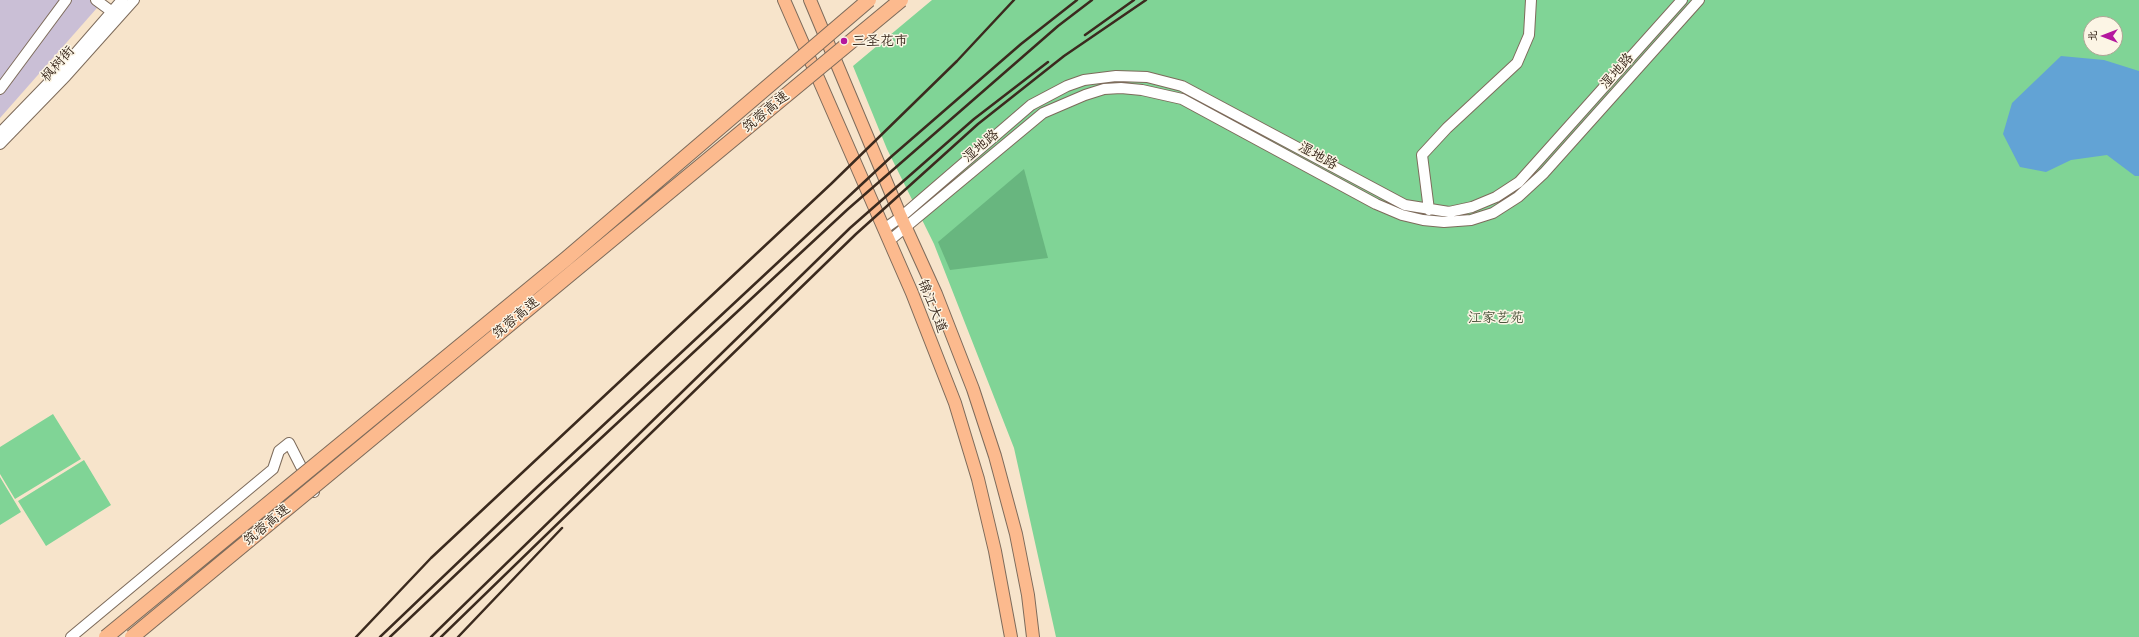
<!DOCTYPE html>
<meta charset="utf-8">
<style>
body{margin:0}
#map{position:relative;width:2139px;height:637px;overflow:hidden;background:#f7e4cb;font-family:"Playpen Sans","LXGW WenKai TC",sans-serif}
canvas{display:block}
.north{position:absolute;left:2083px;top:16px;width:40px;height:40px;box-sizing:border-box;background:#fcf5e5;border:1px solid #afa495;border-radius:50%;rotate:270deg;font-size:11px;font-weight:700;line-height:16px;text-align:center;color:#3b2a1e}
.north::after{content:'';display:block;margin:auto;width:14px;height:18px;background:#b5179e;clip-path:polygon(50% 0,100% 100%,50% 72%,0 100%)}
</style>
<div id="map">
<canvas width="2139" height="637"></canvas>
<div class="north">北</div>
</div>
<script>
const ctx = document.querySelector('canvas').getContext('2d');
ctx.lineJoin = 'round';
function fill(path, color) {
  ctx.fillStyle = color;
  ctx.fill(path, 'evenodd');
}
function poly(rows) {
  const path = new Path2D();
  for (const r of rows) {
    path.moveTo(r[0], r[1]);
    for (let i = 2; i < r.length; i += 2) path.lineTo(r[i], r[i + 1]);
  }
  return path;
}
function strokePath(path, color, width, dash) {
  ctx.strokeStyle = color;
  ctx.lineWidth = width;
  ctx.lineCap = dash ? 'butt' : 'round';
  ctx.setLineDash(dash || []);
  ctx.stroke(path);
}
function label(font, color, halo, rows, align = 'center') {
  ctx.font = font + ' "Playpen Sans","LXGW WenKai TC",sans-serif';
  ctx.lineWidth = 3;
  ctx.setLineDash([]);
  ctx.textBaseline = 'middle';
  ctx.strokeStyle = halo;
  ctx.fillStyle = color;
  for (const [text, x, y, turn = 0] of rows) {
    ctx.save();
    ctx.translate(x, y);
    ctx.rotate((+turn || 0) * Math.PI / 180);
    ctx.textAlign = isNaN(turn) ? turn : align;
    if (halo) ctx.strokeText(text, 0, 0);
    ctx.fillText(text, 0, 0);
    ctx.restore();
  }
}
fill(poly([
 [0,0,104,0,0,118]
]), '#cabfd6');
fill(poly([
 [932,0,2139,0,2139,637,1056,637,1014,448,934,244,887,149,853,66],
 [2091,24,2115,24,2115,48,2091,48],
 [53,414,81,459,15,499,0,474,0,447],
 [84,460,111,505,46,546,18,501],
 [0,477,21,512,0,525]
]), '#80d496');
fill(poly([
 [1024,169,1048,258,950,270,938,242]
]), '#68b67f');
fill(poly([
 [2061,56,2104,60,2139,71,2139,176,2135,176,2107,155,2071,160,2046,172,2020,167,2003,134,2012,103]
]), '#62a3d5');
const minor = poly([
 [96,0,115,14],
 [0,89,66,0],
 [0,133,61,70,122,0],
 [0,144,66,76,134,0],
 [1429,210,1422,155,1447,128,1517,63,1529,35,1531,0],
 [884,229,901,217,1031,105,1067,86,1084,80,1116,76,1147,77,1182,86,1405,205,1449,212,1472,207,1496,197,1519,182,1682,0],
 [889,241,1043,113,1085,95,1104,89,1121,88,1142,90,1182,99,1376,204,1402,215,1423,220,1444,222,1471,220,1493,213,1518,197,1544,173,1699,0],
 [71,637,273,469,279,451,289,443,314,492]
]);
const major = poly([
 [784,0,912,293,955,403,978,479,995,551,1011,637],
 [810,0,901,217,936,294,973,389,995,456,1016,534,1028,595,1033,637]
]);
strokePath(minor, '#7d6b5b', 12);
strokePath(major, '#7d6b5b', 14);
strokePath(minor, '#fff', 10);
strokePath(major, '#fcba8e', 12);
strokePath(poly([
 [1085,35,1134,0],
 [356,637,431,558,832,183,957,61,1014,0],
 [380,637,537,487,892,156,1021,44,1077,0],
 [390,637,544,491,848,209,1058,26,1092,0],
 [431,637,850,228,974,119,1048,62],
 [441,637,856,234,978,124,1064,56,1146,0],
 [458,637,562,528]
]), '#3b2a1e', 2.5);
const highwayBridge = poly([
 [106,637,566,259,869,0],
 [132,637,901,0]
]);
strokePath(highwayBridge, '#7d6b5b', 16, []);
strokePath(highwayBridge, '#fcba8e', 14);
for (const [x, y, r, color] of [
 [844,41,4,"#b5179e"]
]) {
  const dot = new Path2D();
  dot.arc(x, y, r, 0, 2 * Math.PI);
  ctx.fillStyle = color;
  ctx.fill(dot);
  strokePath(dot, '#fcf5e5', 1.5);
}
label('14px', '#3b2a1e', '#fcf5e5', [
 ["三圣花市",852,41]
], 'left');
label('14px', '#3b2a1e', '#fcf5e5', [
 ["枫树街",58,64,-48],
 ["湿地路",1617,71,-48],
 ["筑蓉高速",766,112,-40],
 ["湿地路",981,146,-40],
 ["湿地路",1318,156,29],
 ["锦江大道",932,306,68],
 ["筑蓉高速",516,318,-40],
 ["筑蓉高速",267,525,-40]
]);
label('14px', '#4c543c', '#fcf5e5', [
 ["江家艺苑",1496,318]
]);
</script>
